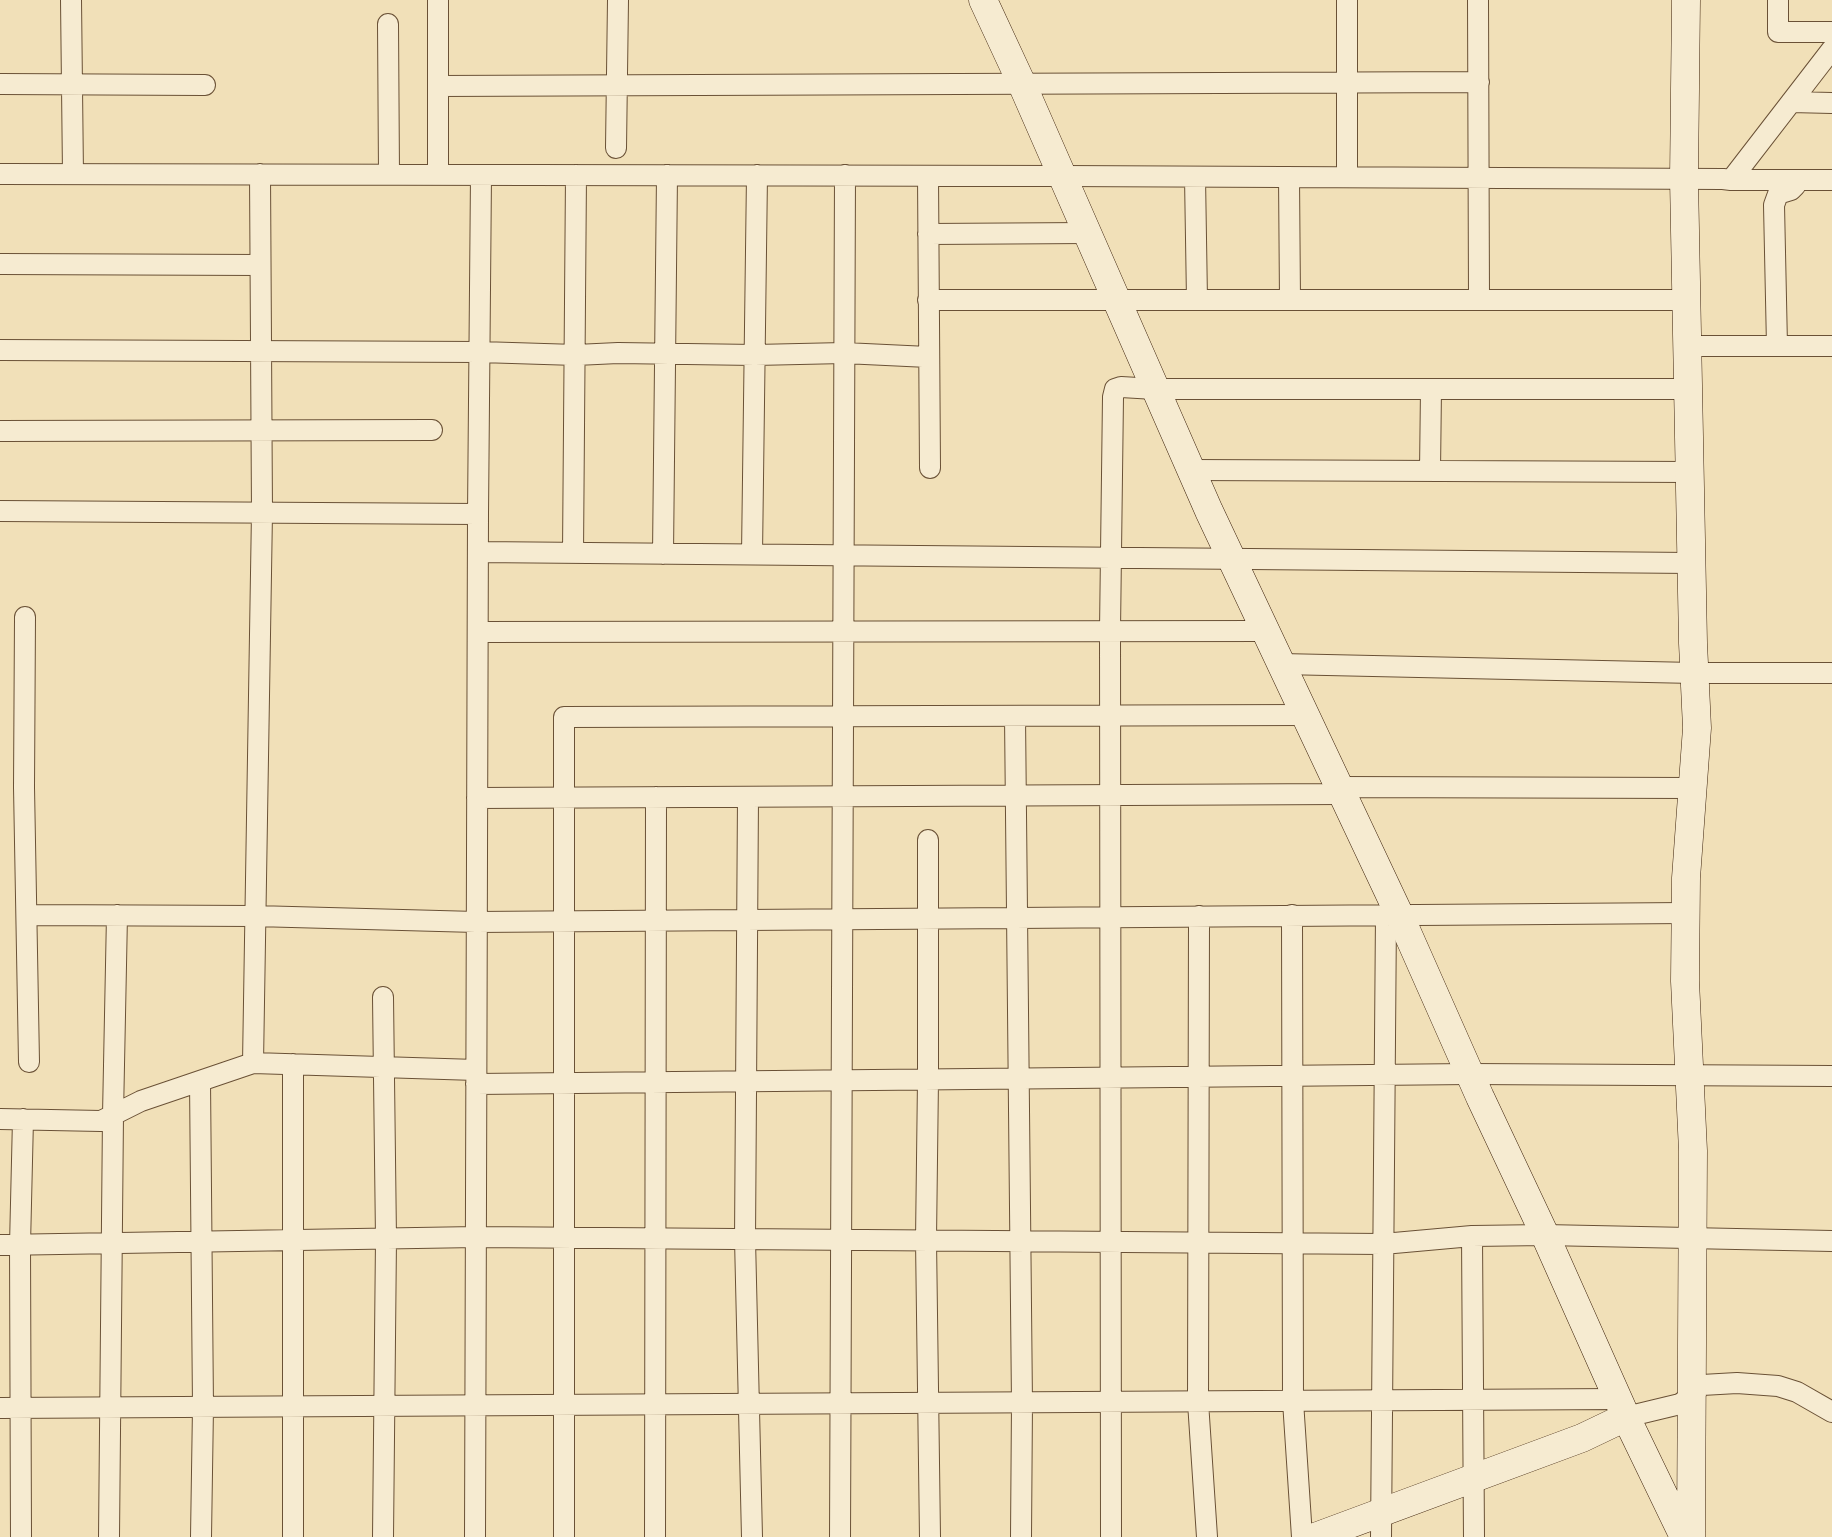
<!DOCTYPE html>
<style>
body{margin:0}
canvas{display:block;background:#f1e0b8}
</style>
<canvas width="1832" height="1537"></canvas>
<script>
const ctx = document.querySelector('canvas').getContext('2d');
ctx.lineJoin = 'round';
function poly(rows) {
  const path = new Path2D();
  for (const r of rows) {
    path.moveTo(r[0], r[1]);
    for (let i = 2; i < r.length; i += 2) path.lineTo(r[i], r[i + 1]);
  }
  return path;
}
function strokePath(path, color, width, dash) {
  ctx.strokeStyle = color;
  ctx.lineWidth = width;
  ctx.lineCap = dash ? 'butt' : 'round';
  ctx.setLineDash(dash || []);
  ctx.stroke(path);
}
const street = poly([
 [71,0,73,174],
 [438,0,438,175],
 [1478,0,1479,300],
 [1778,0,1778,32,1832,32],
 [388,24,389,174],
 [0,84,205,85],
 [438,86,1479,82],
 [1791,102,1832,103],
 [616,148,618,0],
 [0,174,1062,176,1723,179,1731,180,1832,49],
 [928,176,930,468],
 [1195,177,1197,300],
 [1289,177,1290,300],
 [1347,177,1347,0],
 [1731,180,1832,180],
 [928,234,1087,233],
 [0,264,260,265],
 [928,300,1687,300],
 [1687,346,1832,346],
 [1777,346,1774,205,1778,194,1791,190,1795,186,1796,180],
 [0,350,480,352,576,355,618,353,755,355,844,353,928,357],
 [0,431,432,430],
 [1191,470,1690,472],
 [1430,471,1431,389],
 [0,511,478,514],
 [478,552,1691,563],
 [573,553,576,175],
 [663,554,667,175],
 [752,554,757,175],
 [25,617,24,787,29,1062],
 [478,632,1265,631],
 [1281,664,1694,673,1832,673],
 [1015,716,1022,1403,1021,1537],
 [1339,787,1692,788],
 [748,797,745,1239,752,1537],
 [477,798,1342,794],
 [928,840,928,1079,926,1240,930,1537],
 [27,915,255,916,476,922,1686,913],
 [1292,915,1293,1401,1302,1537],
 [1199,916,1198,1402,1207,1537],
 [383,997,386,1239,383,1537],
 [253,1063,262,512,260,174],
 [200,1081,203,1407,201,1537],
 [476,1084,1470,1074,1832,1076],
 [0,1119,101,1121,141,1101,253,1063,476,1070],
 [1472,1236,1474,1537],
 [0,1245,476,1237,1383,1244,1472,1236,1545,1235,1832,1241],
 [0,1408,1618,1399],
 [1626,1417,1680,1404,1691,1396,1702,1385,1737,1383,1778,1386,1797,1392,1832,1412],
 [21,1537,20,1245,23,1119],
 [109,1537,113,1115,117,915],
 [293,1537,293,1064],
 [475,1537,478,514,481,175],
 [564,1537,564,717,1305,715],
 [655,1537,656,797],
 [840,1537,845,175],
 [1111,1537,1110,630,1113,397,1115,389,1121,387,1155,389,1688,389],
 [1381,1537,1386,914]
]);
const secondary = poly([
 [983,0,1022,84,1209,511,1399,914,1480,1097,1545,1235,1626,1417,1684,1537],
 [1686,0,1684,179,1693,643,1697,728,1686,878,1685,981,1693,1151,1691,1537],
 [1315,1537,1582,1438,1626,1417]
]);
strokePath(street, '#6a5136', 22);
strokePath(secondary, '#3d210a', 29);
strokePath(street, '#f6ebd1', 20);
strokePath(secondary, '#f6ebd1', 28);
</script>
